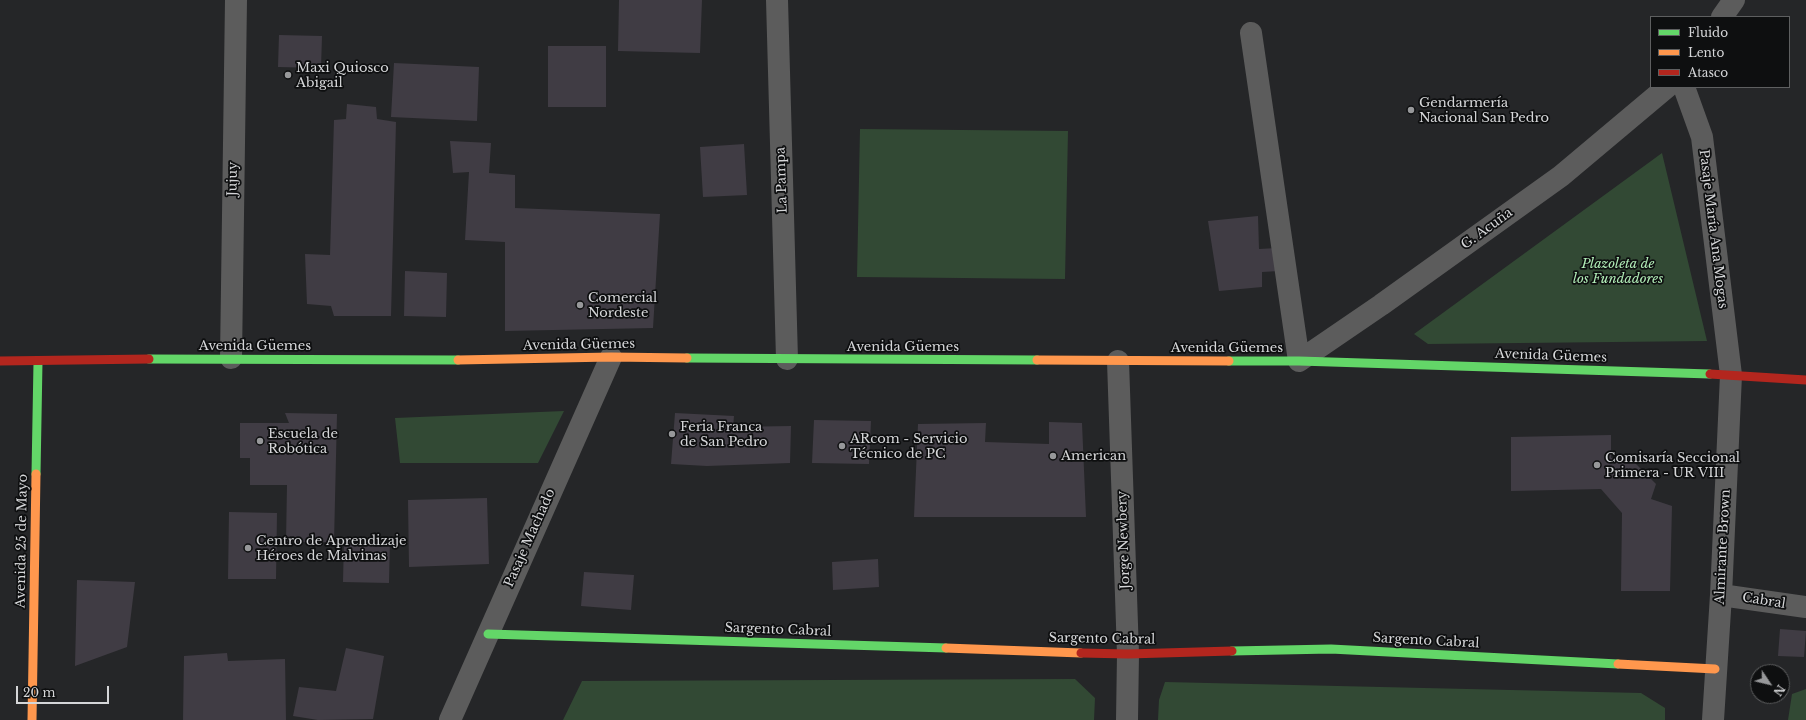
<!DOCTYPE html>
<meta charset="utf-8">
<style>
body{margin:0}
#map{position:relative;width:1806px;height:720px;overflow:hidden;background:#252628;font-family:"Libre Baskerville",serif}
canvas{display:block}
.legend{position:absolute;left:1650px;top:16px;width:140px;height:72px;box-sizing:border-box;background:#0e0f10;border:1px solid #5e5f60;margin:0;padding:5px 7px;list-style:none;font-size:12px;color:#d5d6d8}
.legend li{display:flex;align-items:center;gap:8px;height:20px}
.legend b{width:20px;border:1px solid #5e5f60}
.north{position:absolute;left:1750px;top:664px;width:40px;height:40px;box-sizing:border-box;background:#0e0f10;border:1px solid #5e5f60;border-radius:50%;rotate:125deg;font-size:11px;font-weight:700;line-height:16px;text-align:center;color:#d5d6d8}
.north::after{content:'';display:block;margin:auto;width:14px;height:18px;background:#97989a;clip-path:polygon(50% 0,100% 100%,50% 72%,0 100%)}
.scale{position:absolute;left:16px;top:686px;width:93px;height:18px;box-sizing:border-box;border:2px solid #d5d6d8;border-top:0;padding-left:5px;font-size:12px;line-height:14px;white-space:nowrap;color:#d5d6d8;-webkit-text-stroke:3px #0e0f10;paint-order:stroke}
</style>
<div id="map">
<canvas width="1806" height="720"></canvas>
<ul class="legend">
<li><b style="height:5px;background:#63d668"></b>Fluido</li>
<li><b style="height:5px;background:#ff974d"></b>Lento</li>
<li><b style="height:5px;background:#b3261e"></b>Atasco</li>
</ul>
<div class="north">N</div>
<div class="scale">20 m</div>
</div>
<script>
const ctx = document.querySelector('canvas').getContext('2d');
ctx.lineJoin = 'round';
function fill(path, color) {
  ctx.fillStyle = color;
  ctx.fill(path, 'evenodd');
}
function poly(rows) {
  const path = new Path2D();
  for (const r of rows) {
    path.moveTo(r[0], r[1]);
    for (let i = 2; i < r.length; i += 2) path.lineTo(r[i], r[i + 1]);
  }
  return path;
}
function strokePath(path, color, width, dash) {
  ctx.strokeStyle = color;
  ctx.lineWidth = width;
  ctx.lineCap = dash ? 'butt' : 'round';
  ctx.setLineDash(dash || []);
  ctx.stroke(path);
}
function label(font, color, halo, rows, align = 'center') {
  ctx.font = font + ' "Libre Baskerville",serif';
  ctx.lineWidth = 3.5;
  ctx.setLineDash([]);
  ctx.textBaseline = 'middle';
  ctx.strokeStyle = halo;
  ctx.fillStyle = color;
  for (const [text, x, y, turn = 0] of rows) {
    ctx.save();
    ctx.translate(x, y);
    ctx.rotate((+turn || 0) * Math.PI / 180);
    ctx.textAlign = isNaN(turn) ? turn : align;
    if (halo) ctx.strokeText(text, 0, 0);
    ctx.fillText(text, 0, 0);
    ctx.restore();
  }
}
fill(poly([
 [860,129,1068,131,1065,279,857,277],
 [1662,153,1707,341,1428,344,1414,334],
 [564,411,538,463,400,463,395,418],
 [1075,679,1095,698,1094,720,563,720,582,681],
 [1165,682,1641,693,1665,708,1665,720,1158,720,1159,700],
 [1806,689,1806,720,1788,720,1792,694]
]), '#324934');
fill(poly([
 [619,0,702,0,700,53,618,51],
 [279,35,322,36,321,68,278,67],
 [548,46,606,46,606,107,548,107],
 [394,63,479,67,477,121,391,117],
 [347,104,376,107,377,119,396,122,391,316,334,316,331,306,307,304,305,254,330,255,334,120,346,119],
 [450,141,491,143,489,173,515,175,515,208,660,214,653,328,505,331,505,242,465,240,469,172,453,173],
 [744,144,747,195,703,197,700,147],
 [1258,216,1259,249,1277,248,1279,271,1262,272,1262,287,1219,291,1208,221],
 [405,271,447,273,446,317,404,316],
 [285,413,337,414,334,542,286,542,287,485,250,485,250,458,240,458,240,423,289,423],
 [675,413,734,416,733,427,791,426,790,463,707,466,671,464],
 [814,420,871,421,869,464,812,463],
 [1049,422,1082,423,1086,517,914,517,918,424,986,423,985,442,1049,444],
 [1611,435,1611,458,1630,458,1656,484,1651,499,1672,506,1670,591,1621,591,1622,513,1601,489,1511,491,1511,437],
 [487,498,489,564,409,567,408,500],
 [229,512,277,513,276,579,228,579],
 [344,539,390,540,389,583,343,582],
 [878,559,879,587,833,590,832,562],
 [584,572,634,575,631,610,581,606],
 [77,580,135,582,127,647,75,666],
 [1780,629,1806,631,1804,657,1778,656],
 [346,648,384,656,373,719,318,720,293,716,299,687,336,691],
 [227,653,228,661,285,659,286,720,183,720,184,656]
]), '#403c44');
strokePath(poly([
 [777,0,787,359],
 [1722,17,1734,0],
 [1251,33,1299,361,1381,305,1561,176,1667,87],
 [1684,87,1702,137,1731,375,1721,595,1713,720],
 [231,358,236,0],
 [1118,361,1128,654,1127,720],
 [1721,595,1806,607],
 [450,720,611,357]
]), '#5c5c5c', 22);
strokePath(poly([
 [687,358,1037,360],
 [149,359,458,360],
 [1229,361,1299,361,1710,374],
 [36,474,38,362],
 [488,634,946,648],
 [1232,651,1331,649,1618,664]
]), '#63d668', 9);
strokePath(poly([
 [458,360,611,357,687,358],
 [1037,360,1229,361],
 [946,648,1081,653],
 [1618,664,1715,669],
 [32,720,36,474]
]), '#ff974d', 9);
strokePath(poly([
 [0,361,149,359],
 [1710,374,1806,380],
 [1081,653,1128,654,1232,651]
]), '#b3261e', 9);
for (const [x, y, r, color] of [
 [288,75,4,"#97989a"],
 [1411,110,4,"#97989a"],
 [580,305,4,"#97989a"],
 [672,434,4,"#97989a"],
 [260,441,4,"#97989a"],
 [842,446,4,"#97989a"],
 [1053,456,4,"#97989a"],
 [1597,465,4,"#97989a"],
 [248,548,4,"#97989a"]
]) {
  const dot = new Path2D();
  dot.arc(x, y, r, 0, 2 * Math.PI);
  ctx.fillStyle = color;
  ctx.fill(dot);
  strokePath(dot, '#0e0f10', 1.5);
}
label('13px', '#d5d6d8', '#0e0f10', [
 ["Maxi Quiosco",296,68],
 ["Abigail",296,83],
 ["Gendarmería",1419,103],
 ["Nacional San Pedro",1419,118],
 ["Comercial",588,298],
 ["Nordeste",588,313],
 ["Feria Franca",680,427],
 ["de San Pedro",680,442],
 ["Escuela de",268,434],
 ["Robótica",268,449],
 ["ARcom - Servicio",850,439],
 ["Técnico de PC",850,454],
 ["American",1061,456],
 ["Comisaría Seccional",1605,458],
 ["Primera - UR VIII",1605,473],
 ["Centro de Aprendizaje",256,541],
 ["Héroes de Malvinas",256,556]
], 'left');
label('13px', '#d5d6d8', '#0e0f10', [
 ["Jujuy",233,179,-89],
 ["La Pampa",782,180,-92],
 ["G. Acuña",1487,229,-36],
 ["Pasaje María Ana Mogas",1713,229,83],
 ["Avenida Güemes",579,345,-1],
 ["Avenida Güemes",255,346],
 ["Avenida Güemes",903,347],
 ["Avenida Güemes",1227,348],
 ["Avenida Güemes",1551,356,2],
 ["Pasaje Machado",530,538,-66],
 ["Jorge Newbery",1124,540,-92],
 ["Avenida 25 de Mayo",22,541,-89],
 ["Almirante Brown",1723,547,-87],
 ["Cabral",1764,601,9],
 ["Sargento Cabral",778,630,2],
 ["Sargento Cabral",1102,639,1],
 ["Sargento Cabral",1426,641,3]
]);
label('italic 13px', '#b2eeb8', '#0e0f10', [
 ["Plazoleta de",1618,264],
 ["los Fundadores",1618,279]
]);
</script>
